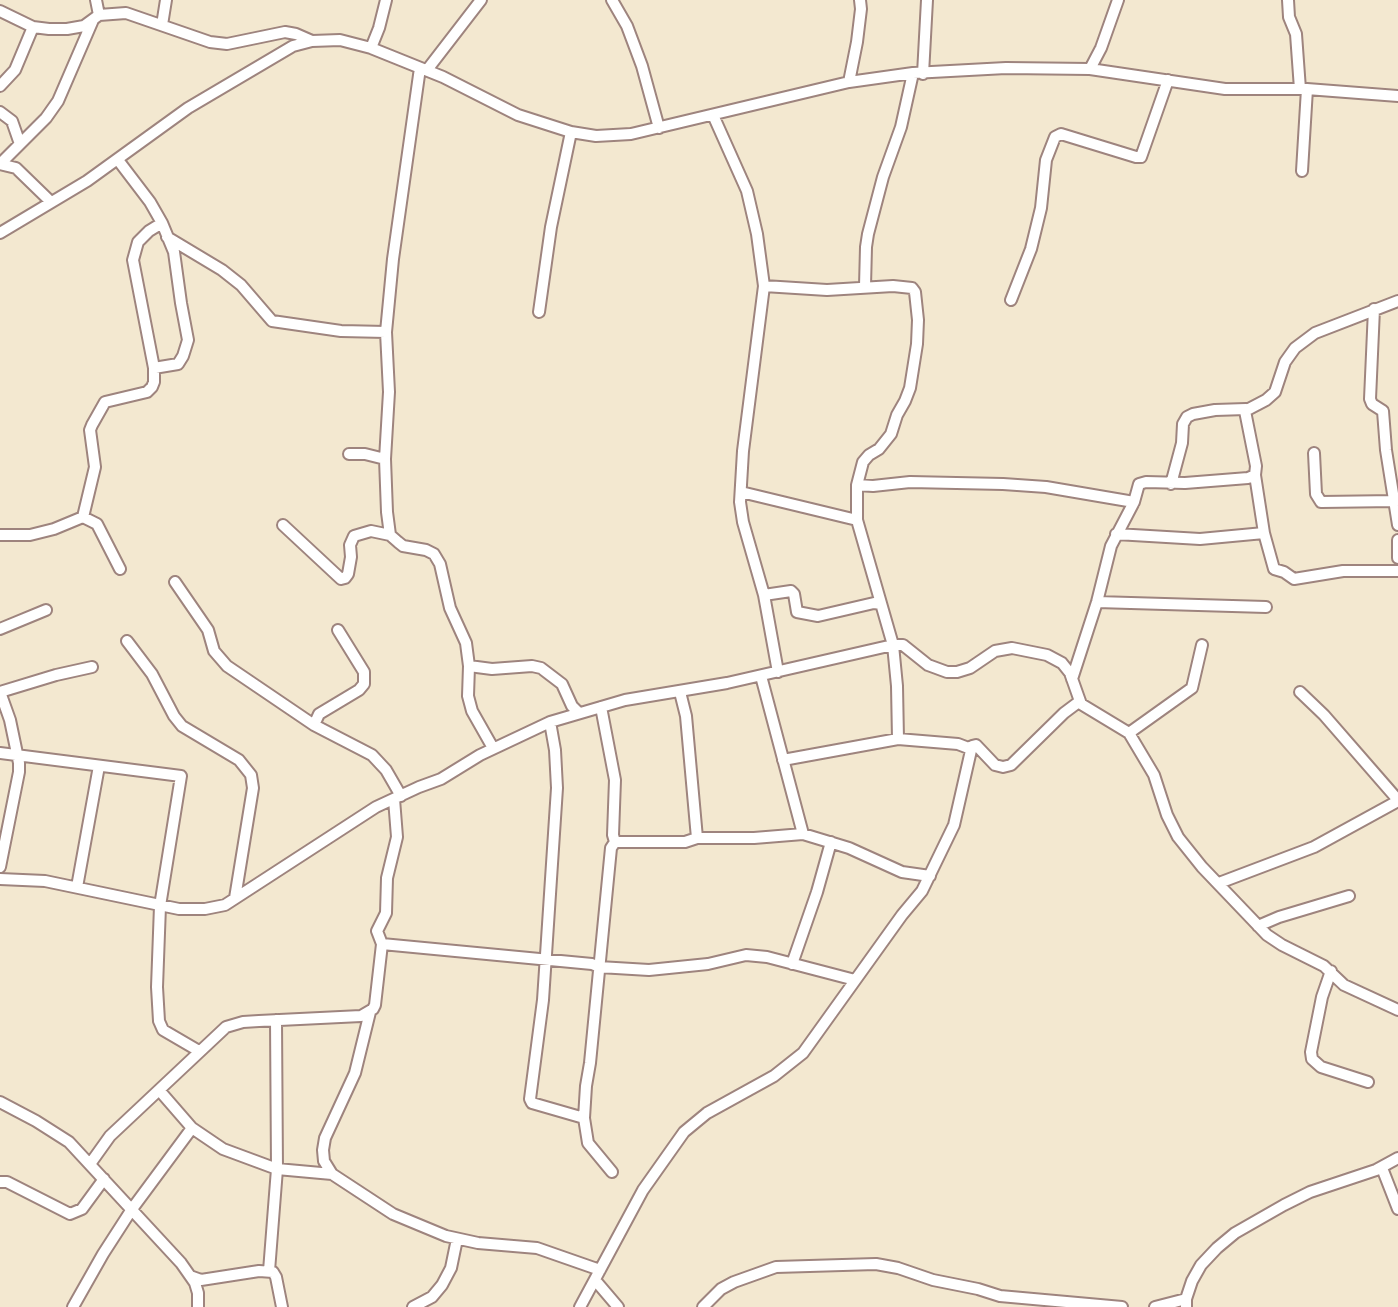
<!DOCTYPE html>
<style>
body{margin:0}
canvas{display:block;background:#f3e8d0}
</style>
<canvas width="1398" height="1307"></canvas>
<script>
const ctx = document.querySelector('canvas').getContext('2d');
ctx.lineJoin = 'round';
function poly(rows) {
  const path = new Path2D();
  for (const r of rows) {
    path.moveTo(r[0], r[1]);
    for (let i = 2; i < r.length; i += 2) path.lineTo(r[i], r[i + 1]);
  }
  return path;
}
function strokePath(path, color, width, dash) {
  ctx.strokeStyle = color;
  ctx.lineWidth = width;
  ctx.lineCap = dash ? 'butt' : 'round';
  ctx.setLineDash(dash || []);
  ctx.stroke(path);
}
const minor = poly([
 [96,0,99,15],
 [612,0,627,26,642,66,659,128],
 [1288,0,1289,17,1296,34,1300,89],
 [0,11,33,27,49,29,67,29,84,26,99,15,126,13,210,42,227,44,285,32,296,34,312,41],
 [162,25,166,0],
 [371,48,379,28,386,0],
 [420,68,393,259,386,332,389,392,385,459,387,512,390,535,398,542,403,546,426,550,434,554,440,564,450,608,466,643,469,666,468,696,472,711,493,748],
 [1090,69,1101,48,1118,0],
 [427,70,481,0],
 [923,74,927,0],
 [849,82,857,42,861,9,860,0],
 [0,86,15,70,33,27],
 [0,112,12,121,20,144],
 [713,115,747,191,757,234,764,286,743,451,740,502,743,522,764,595,778,672],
 [118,160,150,202,162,223,174,252,181,303,188,340,183,356,178,364,154,368],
 [0,164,46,118,58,101,93,20],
 [0,164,16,168,51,202],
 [1302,171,1307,89],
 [0,233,87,181,188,108,293,46,312,41,340,40,371,48,443,77,518,115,571,132,596,136,631,134,849,82,913,73,1006,68,1090,69,1225,89,1307,89,1398,96],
 [167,237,222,270,241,285,272,321,341,331,386,332],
 [764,286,827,290,893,286,912,288,915,292,918,320,917,344,910,388,905,401,897,415,891,434,879,449,869,455,863,462,857,485,857,520,893,645,897,686,898,739],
 [865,286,866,247,868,234,883,177,901,127,913,73],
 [1011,300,1031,249,1041,208,1046,160,1055,137,1061,134,1136,157,1141,157,1168,80],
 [1374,309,1370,399,1372,404,1383,411,1386,450,1398,525],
 [539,312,551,227,571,132],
 [1314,453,1316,494,1321,502,1395,501],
 [349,454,365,454,385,459],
 [1255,475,1264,533,1274,569,1284,572,1294,579,1343,571,1398,571],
 [1171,484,1182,443,1183,424,1187,417,1193,414,1215,410,1246,409],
 [857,485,873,486,910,482,1003,484,1046,487,1134,502],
 [741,492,857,520],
 [83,517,95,467,90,430,92,425,105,402,147,392,152,387,154,382,154,368,133,260,138,242,149,231,162,223],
 [283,525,341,579,345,578,348,574,351,557,350,545,354,536,371,531,390,535],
 [1116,534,1200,539,1264,533],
 [0,535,30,535,54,529,83,517,97,524,120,569],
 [1398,540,1398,558],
 [175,582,208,630,214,651,227,666,314,725,372,755,386,770,401,796],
 [764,595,791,591,794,594,797,612,818,616,874,603,881,604],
 [1097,602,1266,607],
 [0,629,46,610],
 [127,641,152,674,174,716,182,726,239,760,251,775,253,788,235,898],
 [469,666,492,669,532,666,541,668,562,684,572,706,579,713],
 [761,676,803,834],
 [1072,679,1097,602,1111,546,1134,502,1139,484,1146,482,1185,483,1248,478,1255,475,1256,466,1245,411,1266,400,1275,392,1285,362,1295,348,1315,333,1398,301],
 [0,692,10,720,19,763,19,772,0,867],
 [0,692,56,675,92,667],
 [1300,692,1324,715,1398,800],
 [601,707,615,780,613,835,615,842],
 [550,722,555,750,557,788,543,1000,530,1099,532,1103,584,1118],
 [314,725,319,714,359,690,364,684,364,672,338,630],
 [1129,733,1192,688,1202,645],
 [0,753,181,776,160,906,157,987,159,1021,163,1030,199,1051],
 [783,760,898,739,958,744,971,749],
 [697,838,754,838,803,834,849,848,902,872,930,876],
 [0,879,45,881,179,909,205,909,225,905,376,807,419,787,441,779,480,755,550,722,625,700,727,683,893,645,903,645,928,665,947,672,957,672,970,668,995,651,1012,648,1047,655,1062,663,1070,673,1081,704,1129,733,1154,775,1167,815,1178,837,1202,867,1267,935,1282,945,1324,966,1344,985,1398,1010],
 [1219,883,1314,847,1398,801],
 [77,887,99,766],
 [1258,926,1279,917,1349,896],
 [382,944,592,964,599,967,649,970,708,964,746,955,767,957,855,980],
 [792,964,817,892,831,842],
 [1331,971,1322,997,1311,1052,1312,1059,1321,1067,1368,1082],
 [159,1090,192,1128,223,1149,277,1169,332,1174,393,1214,446,1236,478,1243,537,1248,600,1270],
 [0,1102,36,1121,69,1142,181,1263,195,1283,198,1293,198,1307],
 [90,1164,110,1136,226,1027,243,1022,259,1021,361,1016,373,1009,375,1005,382,944,377,931,386,913,387,878,397,837,394,799],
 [1382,1168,1398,1209],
 [612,1172,588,1143,584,1118,586,1086,590,1063,611,848,615,842,685,842,697,838,686,716,680,692],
 [332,1174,324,1161,323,1150,325,1138,355,1073,370,1012],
 [0,1182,7,1182,70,1214,82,1209,104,1179],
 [269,1271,277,1169,276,1020],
 [190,1276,201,1280,259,1271,273,1272,276,1277,282,1307],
 [595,1280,618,1307],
 [73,1307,103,1254,132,1209,192,1128],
 [413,1307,432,1297,442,1285,451,1268,457,1239],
 [580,1307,643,1190,684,1132,707,1113,774,1076,803,1053,902,915,922,891,954,825,972,746,976,745,995,765,1003,767,1011,765,1064,713,1080,701],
 [703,1307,721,1289,734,1282,776,1267,876,1264,898,1268,933,1280,978,1289,1000,1296,1122,1307],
 [1155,1307,1186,1299],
 [1186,1307,1186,1299,1192,1281,1201,1265,1217,1248,1235,1233,1284,1205,1310,1192,1376,1170,1398,1158]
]);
strokePath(minor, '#9e847e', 14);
strokePath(minor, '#fff', 10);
</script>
